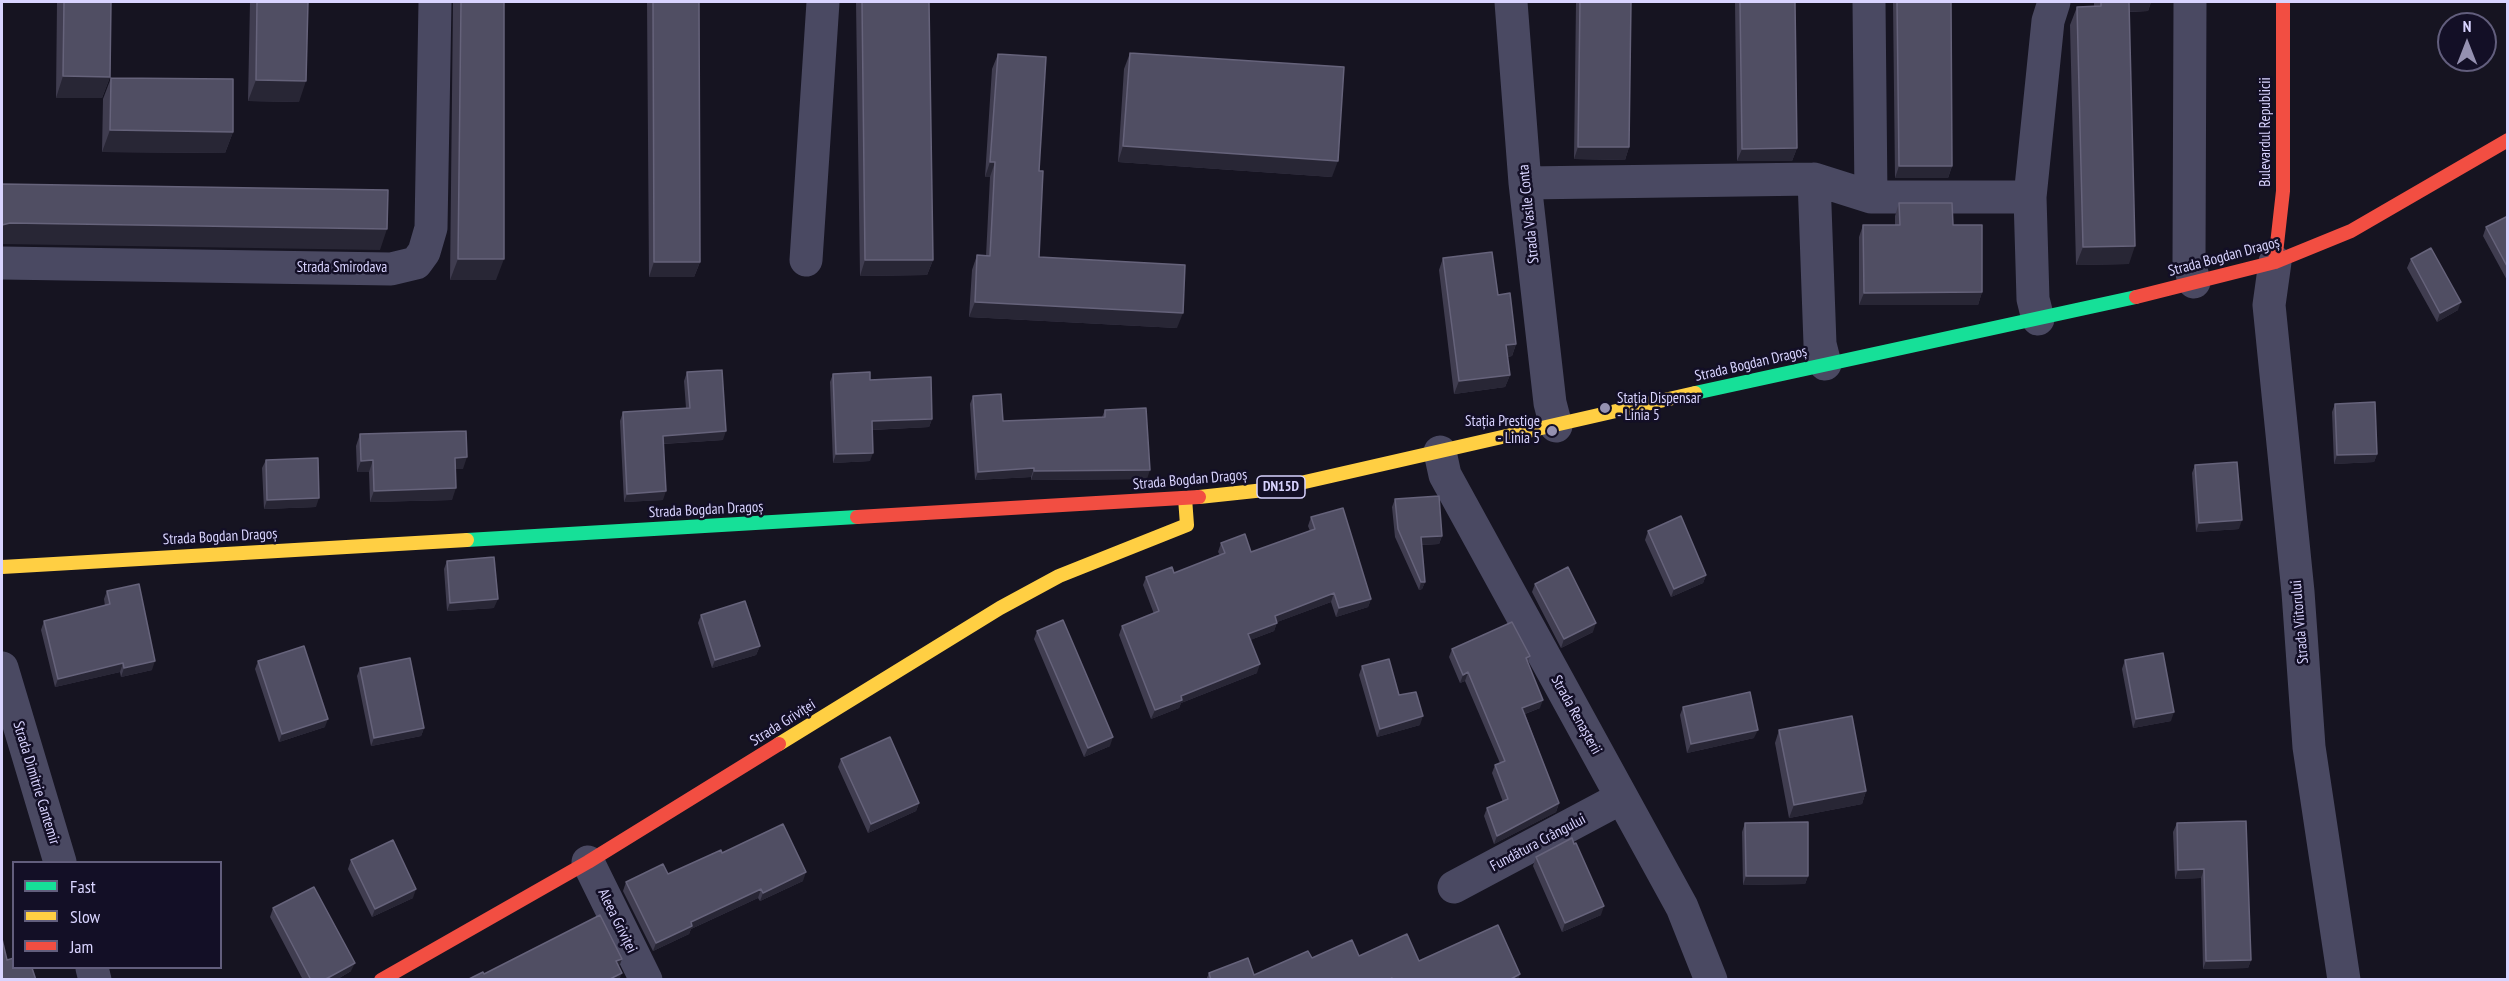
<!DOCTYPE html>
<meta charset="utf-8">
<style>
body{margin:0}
#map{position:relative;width:2509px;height:981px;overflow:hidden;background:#161421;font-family:"PT Sans Narrow",sans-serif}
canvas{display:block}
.frame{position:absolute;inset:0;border:3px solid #d9d4ff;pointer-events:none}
.legend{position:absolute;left:12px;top:861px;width:210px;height:108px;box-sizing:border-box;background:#130f26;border:2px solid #625e7d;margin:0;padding:8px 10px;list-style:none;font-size:18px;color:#d9d4ff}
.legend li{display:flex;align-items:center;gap:12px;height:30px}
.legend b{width:30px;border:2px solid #625e7d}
.north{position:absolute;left:2437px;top:12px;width:60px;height:60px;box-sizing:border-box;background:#130f26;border:2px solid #625e7d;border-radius:50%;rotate:0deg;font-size:16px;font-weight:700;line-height:24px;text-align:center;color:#d9d4ff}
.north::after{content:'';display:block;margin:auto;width:21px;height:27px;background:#9591b1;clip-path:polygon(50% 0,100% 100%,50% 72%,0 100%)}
</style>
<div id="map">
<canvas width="2509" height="981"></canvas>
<div class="frame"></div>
<ul class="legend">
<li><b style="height:8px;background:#16e098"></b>Fast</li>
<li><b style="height:8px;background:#ffcf43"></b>Slow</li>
<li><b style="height:8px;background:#f24e42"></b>Jam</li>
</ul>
<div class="north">N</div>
</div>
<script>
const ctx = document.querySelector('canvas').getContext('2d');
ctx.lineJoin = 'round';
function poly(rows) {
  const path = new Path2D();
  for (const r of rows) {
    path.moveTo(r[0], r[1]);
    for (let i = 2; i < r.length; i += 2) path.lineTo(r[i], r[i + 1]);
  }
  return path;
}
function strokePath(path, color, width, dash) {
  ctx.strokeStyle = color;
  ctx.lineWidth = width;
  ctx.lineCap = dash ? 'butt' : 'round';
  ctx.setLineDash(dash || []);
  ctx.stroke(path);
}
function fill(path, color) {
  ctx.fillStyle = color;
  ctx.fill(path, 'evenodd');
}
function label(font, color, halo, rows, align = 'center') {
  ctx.font = font + ' "PT Sans Narrow",sans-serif';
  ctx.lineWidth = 5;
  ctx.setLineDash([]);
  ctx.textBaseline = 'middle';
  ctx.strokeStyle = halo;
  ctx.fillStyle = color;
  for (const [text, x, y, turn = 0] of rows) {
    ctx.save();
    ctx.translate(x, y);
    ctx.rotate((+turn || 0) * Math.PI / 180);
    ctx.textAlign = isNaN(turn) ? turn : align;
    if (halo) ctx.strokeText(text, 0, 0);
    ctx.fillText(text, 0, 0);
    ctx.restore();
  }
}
strokePath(poly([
 [1511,2,1525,183,1550,403,1556,426],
 [1869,2,1871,197],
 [2190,2,2189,260,2194,282],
 [1814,179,1820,344,1825,364],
 [1525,183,1814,179,1871,197,2030,197],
 [806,260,823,2],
 [2275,262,2269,305,2298,592,2309,747,2344,980],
 [2,263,391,269,416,263,424,252,431,228,435,2],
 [2038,319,2033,299,2030,197,2048,21,2054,2],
 [1440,452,1445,475,1682,907,1711,980],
 [2,668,60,862],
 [588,862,646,980],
 [1454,887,1621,798],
 [92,968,95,980]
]), '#4a4962', 33);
strokePath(poly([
 [1695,393,2136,297],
 [467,540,857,517]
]), '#16e098', 14);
strokePath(poly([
 [1199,497,1274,489,1695,393],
 [2,567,467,540],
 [779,744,1000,608,1059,576,1187,525,1185,498]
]), '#ffcf43', 14);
strokePath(poly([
 [2275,262,2283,191,2283,2],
 [2136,297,2275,262,2351,231,2508,140],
 [857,517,1199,497],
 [381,980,588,862,779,744]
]), '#f24e42', 14);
fill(poly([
 [57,2,111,2,110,77,102,98,56,98],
 [250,2,308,2,299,102,248,101],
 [453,2,504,2,496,280,450,280],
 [647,2,699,2,700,262,694,277,649,277],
 [856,2,929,2,933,260,927,275,860,276],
 [1576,2,1631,2,1629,147,1625,160,1574,159],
 [1735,2,1795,2,1797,148,1792,161,1737,161],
 [1893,2,1951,2,1952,166,1948,178,1895,178],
 [2094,2,2151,2,2148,11,2130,12,2129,264,2076,265,2070,25,2077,7,2094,6],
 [1130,53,1332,177,1118,162,1124,69],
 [998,54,1039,171,1039,257,1177,328,969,317,972,270,977,255,986,256,990,177,985,177,992,69],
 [111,78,233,132,225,153,102,152,103,99],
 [1899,203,1953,225,1982,292,1978,305,1859,305,1859,237,1863,225,1895,225,1895,216],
 [2508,216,2508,282,2483,236,2486,227],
 [1443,258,1498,295,1516,344,1512,356,1507,357,1510,375,1505,387,1454,394,1439,270],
 [2411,259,2458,310,2437,322,2407,268],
 [687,372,723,440,663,444,663,500,624,502,620,421,623,412,686,408,684,381],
 [833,374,870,380,932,419,929,427,872,430,870,461,833,463,830,382],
 [973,396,1003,421,1102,417,1105,410,1147,479,1031,480,1031,477,975,480,970,404],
 [2335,404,2377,454,2374,462,2334,464,2332,412],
 [360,434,463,469,455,469,452,500,370,502,369,472,357,472,356,446],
 [266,460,316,507,264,509,262,468],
 [2195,465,2239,529,2196,532,2192,473],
 [1395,499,1442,536,1439,544,1422,545,1425,582,1422,589,1419,590,1395,537,1392,507],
 [1311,517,1371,599,1368,607,1336,617,1331,602,1277,622,1274,631,1250,640,1257,673,1181,703,1179,708,1151,719,1119,635,1122,626,1154,614,1143,585,1146,577,1174,573,1220,555,1218,552,1221,543,1251,552,1310,531,1308,526],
 [1648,531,1706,575,1703,583,1671,597,1645,540],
 [447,561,494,608,447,611,444,569],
 [1535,584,1593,632,1561,648,1532,592],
 [107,591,152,670,121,677,120,672,55,687,41,630,44,621,105,606,104,599],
 [701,615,760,646,756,655,712,668,698,623],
 [1037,631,1110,746,1084,757,1034,639],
 [1452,649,1530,656,1528,663,1540,708,1525,714,1559,803,1556,812,1494,844,1484,816,1487,808,1503,802,1492,773,1495,765,1500,763,1465,681,1460,683,1449,657],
 [2125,660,2171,721,2133,728,2122,669],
 [258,661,325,727,279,742,255,669],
 [1362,666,1399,695,1420,725,1377,737,1359,675],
 [360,668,424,728,421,736,371,746,357,676],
 [1683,707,1754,738,1687,753,1680,715],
 [1779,730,1866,791,1862,804,1789,818,1775,743],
 [841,759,919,803,916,811,868,833,838,767],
 [2246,821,2251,960,2248,968,2203,969,2201,878,2175,879,2173,832,2177,823],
 [1745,823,1808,876,1805,884,1743,885,1742,832],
 [722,853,803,881,760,901,758,898,691,929,689,934,653,951,623,891,626,882,668,874],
 [1536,857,1601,915,1562,932,1533,866],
 [351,860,413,898,372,917,348,869],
 [273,908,351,971,336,980,303,980,270,917],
 [1359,956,1419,961,1518,980,1206,980,1209,973,1254,975,1312,958]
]), '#403d50');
fill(poly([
 [2126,2,2151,2,2148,11,2123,12],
 [63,76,110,77,102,98,56,98],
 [256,80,306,81,299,102,248,101],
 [110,130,233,132,225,153,102,152],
 [1123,146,1338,161,1332,177,1118,162],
 [1578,147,1629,147,1625,160,1574,159],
 [1797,148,1792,161,1737,161,1742,149],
 [990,162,995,162,990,177,985,177],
 [1899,166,1952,166,1948,178,1895,178],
 [10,223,387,229,380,250,2,244,2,225],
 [2135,246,2129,264,2076,265,2083,247],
 [458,259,504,259,496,280,450,280],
 [865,260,933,260,927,275,860,276],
 [654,262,700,262,694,277,649,277],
 [1982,292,1978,305,1859,305,1864,293],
 [975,302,1183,313,1177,328,969,317],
 [2461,302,2458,310,2437,322,2440,313],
 [1516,344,1512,356,1501,358,1506,345],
 [1510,375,1505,387,1454,394,1459,381],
 [932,419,929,427,869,430,872,421],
 [726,431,723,440,659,444,663,436],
 [873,453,870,461,833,463,836,454],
 [2377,454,2374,462,2334,464,2337,455],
 [467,457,463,469,451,469,455,458],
 [373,460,369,472,357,472,361,461],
 [1034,468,1031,477,975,480,978,472],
 [1150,470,1147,479,1031,480,1034,471],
 [456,488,452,500,370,502,374,491],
 [666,491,663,500,624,502,627,494],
 [319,498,316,507,264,509,267,500],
 [2242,520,2239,529,2196,532,2199,523],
 [1442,536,1439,544,1419,545,1421,537],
 [1706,575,1703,583,1671,597,1674,589],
 [1421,582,1425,582,1422,589,1419,590],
 [1334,593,1331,602,1272,624,1275,616],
 [498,599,494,608,447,611,450,603],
 [1371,599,1368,607,1336,617,1339,608],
 [1277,623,1274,631,1245,642,1248,634],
 [1596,623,1593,632,1561,648,1564,639],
 [760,646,756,655,712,668,715,660],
 [155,661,152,670,121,677,124,668],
 [123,663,120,672,55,687,58,679],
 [1260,664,1257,673,1181,703,1179,708,1151,719,1155,710,1181,696],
 [1468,672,1465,681,1460,683,1463,675],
 [1543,700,1540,708,1519,716,1522,708],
 [2174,712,2171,721,2133,728,2136,719],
 [1423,716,1420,725,1377,737,1380,729],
 [328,719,325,727,279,742,282,734],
 [424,728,421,736,371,746,374,738],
 [1758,730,1754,738,1687,753,1691,744],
 [1113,737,1110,746,1084,757,1088,748],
 [1866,791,1862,804,1789,818,1794,805],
 [919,803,916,811,868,833,871,824],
 [1559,803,1556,812,1494,844,1497,836],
 [2204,869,2201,878,2175,879,2178,870],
 [806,872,803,881,760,901,763,893],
 [1746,876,1808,876,1805,884,1743,885],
 [416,889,413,898,372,917,375,909],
 [761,889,758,898,691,929,689,934,653,951,656,943,691,922],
 [1604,906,1601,915,1562,932,1565,923],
 [622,959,619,967,616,961],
 [2251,960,2248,968,2203,969,2206,961],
 [355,963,351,971,336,980,324,980],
 [622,973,619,980,608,980],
 [1520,974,1518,980,1509,980]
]), '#282635');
const building = poly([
 [64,2,111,2,110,77,63,76,64,2],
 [257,2,308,2,306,81,256,80,257,2],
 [461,2,504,2,504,259,458,259,461,2],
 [653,2,699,2,700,262,654,262,653,2],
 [862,2,929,2,933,260,865,260,862,2],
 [1580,2,1631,2,1629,147,1578,147,1580,2],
 [1740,2,1795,2,1797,148,1742,149,1740,2],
 [1897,2,1951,2,1952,166,1899,166,1897,2],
 [2101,2,2129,2,2135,246,2083,247,2077,7,2101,6,2101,2],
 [1130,53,1344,67,1338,161,1123,146,1130,53],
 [998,54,1046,57,1039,171,1043,171,1039,257,1185,265,1183,313,975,302,977,255,990,256,995,162,990,162,998,54],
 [111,78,233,79,233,132,110,130,111,78],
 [2,184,388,190,387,229,10,223,2,225,2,184],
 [1899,203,1952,203,1953,225,1982,225,1982,292,1864,293,1863,225,1900,225,1899,203],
 [2508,216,2508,268,2486,227,2508,216],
 [2431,248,2461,302,2440,313,2411,259,2431,248],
 [1492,252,1498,295,1510,293,1516,344,1506,345,1510,375,1459,381,1443,258,1492,252],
 [722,370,726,431,663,436,666,491,627,494,623,412,690,408,687,372,722,370],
 [870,372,870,380,931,377,932,419,872,421,873,453,836,454,833,374,870,372],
 [1001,394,1003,421,1105,417,1105,410,1146,408,1150,470,1034,471,1034,468,978,472,973,396,1001,394],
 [2375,402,2377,454,2337,455,2335,404,2375,402],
 [466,431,467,457,455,458,456,488,374,491,373,460,361,461,360,434,466,431],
 [318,458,319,498,267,500,266,460,318,458],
 [2237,462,2242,520,2199,523,2195,465,2237,462],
 [1439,496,1442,536,1421,537,1425,582,1421,582,1398,529,1395,499,1439,496],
 [1343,508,1371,599,1339,608,1334,593,1275,616,1277,623,1248,634,1260,664,1181,696,1182,700,1155,710,1122,626,1159,611,1146,577,1172,567,1174,573,1225,553,1221,543,1245,534,1251,552,1315,529,1311,517,1343,508],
 [1681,516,1706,575,1674,589,1648,531,1681,516],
 [494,557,498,599,450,603,447,561,494,557],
 [1568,567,1596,623,1564,639,1535,584,1568,567],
 [139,584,155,661,124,668,123,663,58,679,44,621,110,604,107,591,139,584],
 [745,601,760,646,715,660,701,615,745,601],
 [1063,620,1113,737,1088,748,1037,631,1063,620],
 [1512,622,1530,656,1526,658,1543,700,1522,708,1559,803,1497,836,1487,808,1508,799,1495,765,1505,761,1468,672,1463,675,1452,649,1512,622],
 [304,646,328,719,282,734,258,661,304,646],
 [2163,653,2174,712,2136,719,2125,660,2163,653],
 [410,658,424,728,374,738,360,668,410,658],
 [1389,659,1399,695,1416,692,1423,716,1380,729,1362,666,1389,659],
 [1750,692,1758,730,1691,744,1683,707,1750,692],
 [1852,716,1866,791,1794,805,1779,730,1852,716],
 [890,737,919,803,871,824,841,759,890,737],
 [2246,821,2251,960,2206,961,2204,869,2178,870,2177,823,2246,821],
 [1808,822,1808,876,1746,876,1745,823,1808,822],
 [783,824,806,872,763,893,761,889,691,922,692,926,656,943,626,882,663,864,668,874,721,850,722,853,783,824],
 [1572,838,1574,844,1576,843,1604,906,1565,923,1536,857,1572,838],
 [393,840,416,889,375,909,351,860,393,840],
 [314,887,355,963,324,980,311,980,273,908,314,887],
 [600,915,622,959,616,961,622,973,608,980,467,980,483,972,484,974,600,915],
 [1498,925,1520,974,1509,980,1392,980,1392,978,1388,980,1211,980,1209,973,1248,958,1254,975,1308,951,1312,958,1352,940,1359,956,1407,934,1419,961,1498,925],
 [2,939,7,960,14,958,14,968,32,968,36,980,2,980,2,939]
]);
fill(building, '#504e63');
strokePath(building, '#66637b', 1.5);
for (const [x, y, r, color] of [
 [1605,408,6,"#9591b1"],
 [1552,431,6,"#9591b1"]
]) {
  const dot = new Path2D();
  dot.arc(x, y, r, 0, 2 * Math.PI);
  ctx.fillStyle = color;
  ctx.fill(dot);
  strokePath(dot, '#130f26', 2);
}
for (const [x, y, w] of [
 [1281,487,48]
]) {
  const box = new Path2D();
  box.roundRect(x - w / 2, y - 11, w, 22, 4.5);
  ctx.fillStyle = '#130f26';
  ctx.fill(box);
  strokePath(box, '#d9d4ff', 1.5);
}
label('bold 14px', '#d9d4ff', null, [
 ["DN15D",1281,487]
]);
label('15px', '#d9d4ff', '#130f26', [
 ["Bulevardul Republicii",2266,132,-90],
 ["Strada Vasile Conta",1529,214,-96],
 ["Strada Bogdan Dragoș",2224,257,-15],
 ["Strada Smirodava",342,268],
 ["Strada Bogdan Dragoș",1751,364,-13],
 ["Strada Bogdan Dragoș",1190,480,-5],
 ["Strada Bogdan Dragoș",706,510,-3],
 ["Strada Bogdan Dragoș",220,537,-3],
 ["Strada Viitorului",2300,622,-95],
 ["Strada Renașterii",1576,715,61],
 ["Strada Griviței",783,723,-32],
 ["Strada Dimitrie Cantemir",36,783,73],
 ["Fundătura Crângului",1538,843,-28],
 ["Aleea Griviței",617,921,64]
]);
label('15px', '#d9d4ff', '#130f26', [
 ["Stația Dispensar",1617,399],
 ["- Linia 5",1617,416],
 ["Stația Prestige",1540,422,"right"],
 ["- Linia 5",1540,439,"right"]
], 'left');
</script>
